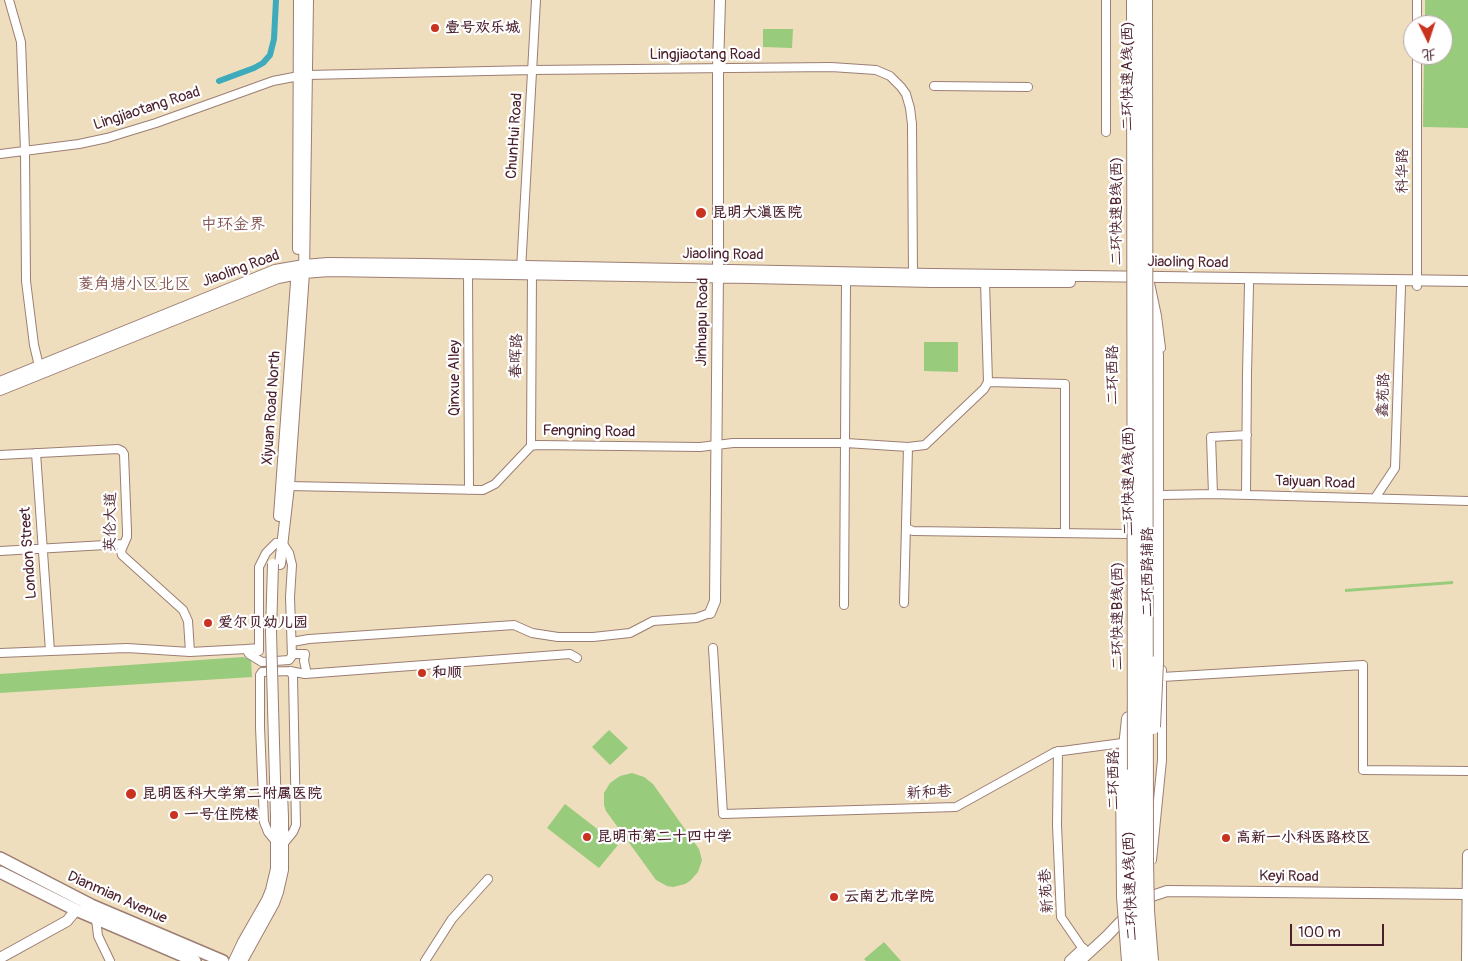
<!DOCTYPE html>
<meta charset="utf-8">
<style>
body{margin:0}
#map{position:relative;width:1468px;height:961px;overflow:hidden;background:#efdebd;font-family:Pangolin,"LXGW WenKai TC",sans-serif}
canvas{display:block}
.north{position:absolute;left:1403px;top:15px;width:50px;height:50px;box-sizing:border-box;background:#fff;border:1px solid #b7a5aa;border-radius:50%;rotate:176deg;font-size:14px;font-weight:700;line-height:20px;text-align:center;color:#4a1f2b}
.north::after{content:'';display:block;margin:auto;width:18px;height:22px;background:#c8321e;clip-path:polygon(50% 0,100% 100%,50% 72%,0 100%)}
.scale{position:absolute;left:1290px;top:924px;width:94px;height:22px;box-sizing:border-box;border:2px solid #4a1f2b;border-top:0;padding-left:6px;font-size:15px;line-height:18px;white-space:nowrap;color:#4a1f2b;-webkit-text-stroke:4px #fff;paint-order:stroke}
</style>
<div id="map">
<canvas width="1468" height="961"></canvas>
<div class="north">北</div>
<div class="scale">100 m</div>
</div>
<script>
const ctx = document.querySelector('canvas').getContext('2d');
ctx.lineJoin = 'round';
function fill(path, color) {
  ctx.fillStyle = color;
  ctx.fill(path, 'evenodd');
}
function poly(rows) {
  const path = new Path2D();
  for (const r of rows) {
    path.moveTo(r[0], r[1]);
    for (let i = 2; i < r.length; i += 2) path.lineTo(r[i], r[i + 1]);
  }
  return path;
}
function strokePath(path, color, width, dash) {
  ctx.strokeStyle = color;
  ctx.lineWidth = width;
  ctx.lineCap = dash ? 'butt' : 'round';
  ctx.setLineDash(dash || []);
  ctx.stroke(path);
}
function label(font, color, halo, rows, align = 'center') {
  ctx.font = font + ' Pangolin,"LXGW WenKai TC",sans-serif';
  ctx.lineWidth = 4.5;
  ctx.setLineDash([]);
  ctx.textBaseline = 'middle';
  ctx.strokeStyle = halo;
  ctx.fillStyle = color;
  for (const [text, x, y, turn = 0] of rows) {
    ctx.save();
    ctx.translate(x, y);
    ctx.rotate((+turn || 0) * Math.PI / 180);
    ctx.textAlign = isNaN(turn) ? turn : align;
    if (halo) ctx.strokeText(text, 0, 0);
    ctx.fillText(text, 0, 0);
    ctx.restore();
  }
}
fill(poly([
 [1425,0,1468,0,1468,128,1423,127,1424,55,1443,55,1443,25,1425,25],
 [763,29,793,29,792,48,763,47],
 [924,342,958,342,958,372,924,371],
 [1453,581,1453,584,1345,592,1345,589],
 [243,657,251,660,252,677,0,693,0,674],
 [609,730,628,748,610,765,592,747],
 [632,773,644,777,653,784,699,849,702,860,698,872,690,881,685,884,673,887,667,886,656,880,606,811,604,805,604,793,610,783,620,776],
 [565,804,618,845,599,868,547,828],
 [884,942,901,961,866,961,864,959]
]), '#98cb7c');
strokePath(poly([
 [219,81,254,68,263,63,270,55,274,39,276,0]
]), '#3dabbb', 6);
const street = poly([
 [9,0,21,42,25,151,26,281,34,345,39,366],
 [1417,25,1417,0],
 [307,75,533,70,831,67,876,70,890,76,901,87,906,94,910,108,912,124,913,277],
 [934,86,1028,87],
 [1106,132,1106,0],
 [0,154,79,144,107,138,156,123,273,81,299,76],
 [468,270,469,490],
 [521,270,536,0],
 [1150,283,1157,316,1161,348],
 [1417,286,1417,55],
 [988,382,1065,384,1065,532],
 [531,446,532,271],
 [36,453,50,651],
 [0,455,118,449,122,451,124,454,127,531,127,537,121,551,122,555,183,610,188,621,190,652],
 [289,486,483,490,495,484,531,446,537,445,700,447,733,443,846,443,908,447,925,445,984,389,988,382,985,282],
 [1213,494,1211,437,1247,435],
 [1162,495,1213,494,1468,501],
 [1246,495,1247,374,1249,284],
 [1375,498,1395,468,1401,287],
 [906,528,913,531,1128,534],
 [0,551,123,544],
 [904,603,908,447],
 [844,605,846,280],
 [292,642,309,639,514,625,532,633,558,637,593,637,630,633,653,621,696,618,710,613],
 [259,648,246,649,249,654,262,662,289,660,292,656,290,597,292,565,289,553,283,544],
 [713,648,723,814,956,807,1055,752,1122,743],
 [259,651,259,567,266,553,276,543],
 [0,653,127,648,190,652,246,649],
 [292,654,305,654,304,661,307,674],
 [1162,677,1363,665,1363,770,1468,771],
 [1058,751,1057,825,1061,917,1083,949],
 [277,843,268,832,264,822,260,727,260,675,262,672,290,671,305,674,570,654,577,658],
 [284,843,293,832,296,825,293,676,290,671],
 [1152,860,1162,760,1162,670],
 [96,919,98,936,110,961],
 [425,961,452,919,488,879]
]);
const secondary = poly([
 [298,249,299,0],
 [0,382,275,270,304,265,328,263,424,264,932,274,1468,281],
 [0,390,278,278,304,273,329,271,751,278,932,282,1070,282],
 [279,516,297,268],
 [280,564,289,486,304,273,308,0],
 [710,613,715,601,718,270,718,68,720,0],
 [1143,903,1152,896,1167,891,1468,894],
 [0,958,67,921,76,910],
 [234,961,243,942,267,900,271,890,276,869,276,817],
 [242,961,274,903,278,892,283,870,283,817],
 [1070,961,1083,949],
 [1080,961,1107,936,1127,915],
 [1467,961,1468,855]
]);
const primary = poly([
 [0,858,91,905,223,961],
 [0,872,76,910,195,961]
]);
const highway = poly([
 [1150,318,1156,355,1156,663],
 [1123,775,1129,719]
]);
strokePath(street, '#9c7e74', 10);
strokePath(secondary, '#9c7e74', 12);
strokePath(primary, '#9c7e74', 14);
strokePath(highway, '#9c7e74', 16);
strokePath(street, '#fff', 8);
strokePath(secondary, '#fff', 10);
strokePath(primary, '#fff', 11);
strokePath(highway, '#fff', 14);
const secondaryBridge = poly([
 [273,564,271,632,276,817],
 [282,793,283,817]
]);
const highwayBridge = poly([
 [1134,0,1135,862,1136,912,1140,961],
 [1145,0,1146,862,1147,911,1151,961],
 [1153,727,1156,663],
 [1123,775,1124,897,1129,961]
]);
strokePath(secondaryBridge, '#9c7e74', 12, []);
strokePath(highwayBridge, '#9c7e74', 16, []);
strokePath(secondaryBridge, '#fff', 10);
strokePath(highwayBridge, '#fff', 14);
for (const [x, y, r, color] of [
 [435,28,5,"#c8321e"],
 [701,213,6,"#c8321e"],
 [208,623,5,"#c8321e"],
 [422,673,5,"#c8321e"],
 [131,794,6,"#c8321e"],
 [174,815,5,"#c8321e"],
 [587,837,5,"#c8321e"],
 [1226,838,5,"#c8321e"],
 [834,897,5,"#c8321e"]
]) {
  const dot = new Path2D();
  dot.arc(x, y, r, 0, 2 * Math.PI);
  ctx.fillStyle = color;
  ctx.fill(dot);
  strokePath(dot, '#fff', 2);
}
label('bold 15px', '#4a1f2b', '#fff', [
 ["壹号欢乐城",445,28],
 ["昆明大滇医院",712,213],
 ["爱尔贝幼儿园",218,623],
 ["和顺",432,673],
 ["昆明医科大学第二附属医院",142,794],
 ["一号住院楼",184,815],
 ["昆明市第二十四中学",597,837],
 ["高新一小科医路校区",1236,838],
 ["云南艺术学院",844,897]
], 'left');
label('15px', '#4a1f2b', '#fff', [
 ["Lingjiaotang Road",705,55],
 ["二环快速A线(西)",1128,76,-90],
 ["Lingjiaotang Road",147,109,-18],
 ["ChunHui Road",515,136,-86],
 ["科华路",1403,171,-90],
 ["二环快速B线(西)",1117,211,-90],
 ["Jiaoling Road",723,255,1],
 ["Jiaoling Road",1188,263,1],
 ["Jiaoling Road",241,269,-20],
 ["Jinhuapu Road",703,322,-89],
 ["春晖路",517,356,-89],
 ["二环西路",1113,375,-90],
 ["Qinxue Alley",455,378,-90],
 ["鑫苑路",1384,395,-88],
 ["Xiyuan Road North",272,408,-86],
 ["Fengning Road",589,432,1],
 ["二环快速A线(西)",1129,481,-90],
 ["Taiyuan Road",1315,483,2],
 ["英伦大道",111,522,-89],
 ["London Street",29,553,-94],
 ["二环西路辅路",1148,572,-90],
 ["二环快速B线(西)",1118,616,-90],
 ["二环西路",1114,780,-90],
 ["新和巷",929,793,-3],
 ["Keyi Road",1289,877,1],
 ["二环快速A线(西)",1131,886,-92],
 ["新苑巷",1047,891,-94],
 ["Dianmian Avenue",117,898,24]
]);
label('16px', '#825350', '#fff', [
 ["中环金界",233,225],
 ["菱角塘小区北区",134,285]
]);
</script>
